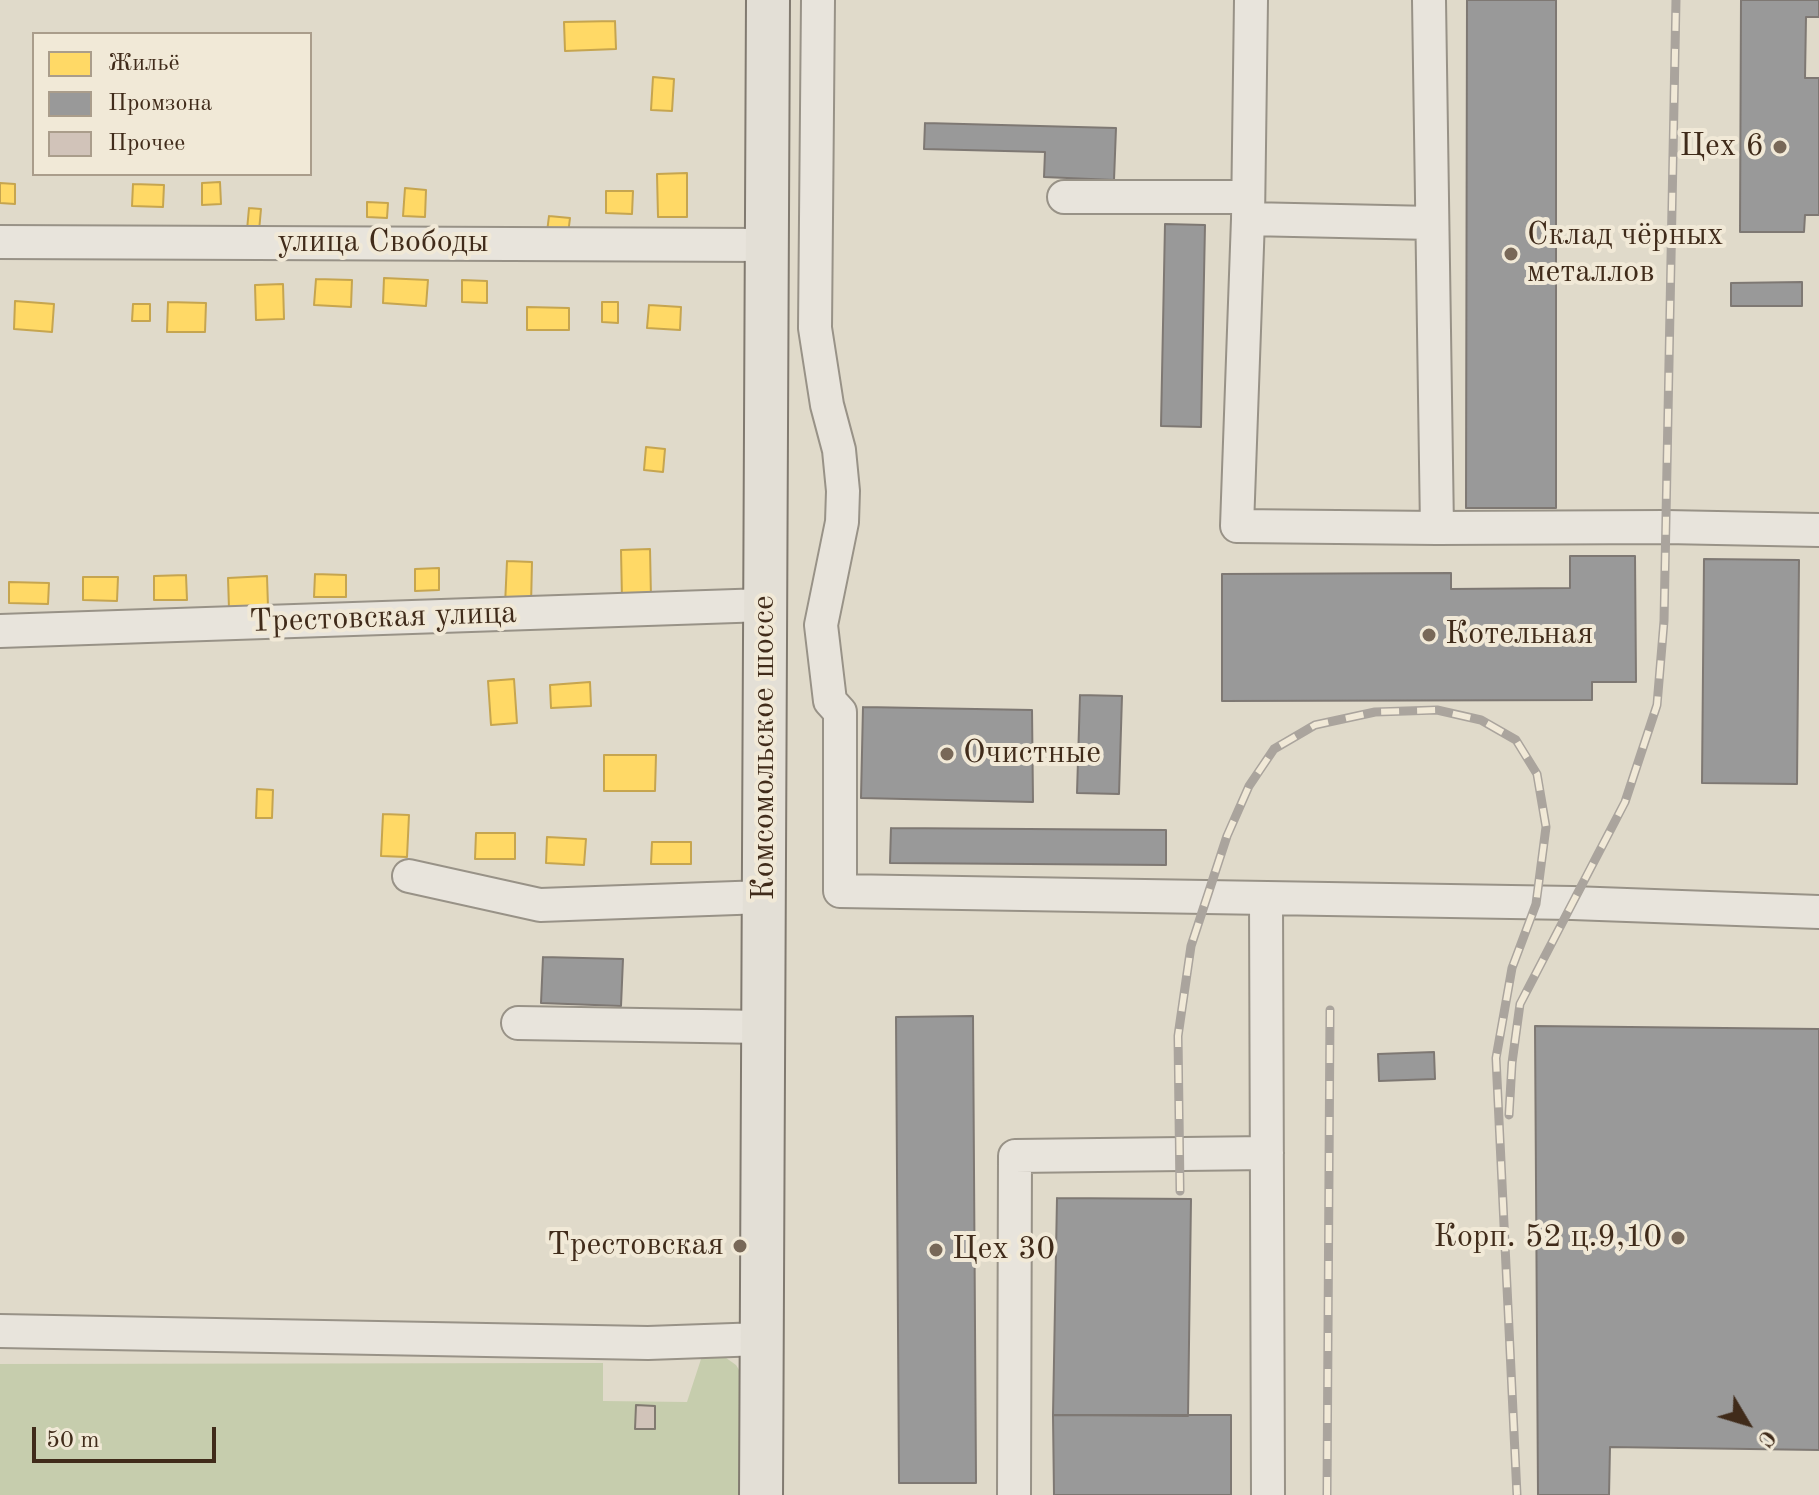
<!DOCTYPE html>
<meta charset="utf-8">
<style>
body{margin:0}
#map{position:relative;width:1819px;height:1495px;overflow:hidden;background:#e0daca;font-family:"Old Standard TT",serif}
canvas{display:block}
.legend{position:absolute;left:32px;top:32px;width:280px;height:144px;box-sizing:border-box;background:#f1e9d7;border:2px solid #aa9d8b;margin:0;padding:10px 14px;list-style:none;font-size:24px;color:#402b1a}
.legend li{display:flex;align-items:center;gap:16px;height:40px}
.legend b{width:40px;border:2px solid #aa9d8b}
.north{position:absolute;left:1707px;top:1383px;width:80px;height:80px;-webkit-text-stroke:6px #f1e9d7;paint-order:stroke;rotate:128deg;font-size:22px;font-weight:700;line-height:32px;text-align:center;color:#402b1a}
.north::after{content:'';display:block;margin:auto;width:28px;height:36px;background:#402b1a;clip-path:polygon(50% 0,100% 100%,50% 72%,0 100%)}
.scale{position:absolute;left:32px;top:1427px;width:184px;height:36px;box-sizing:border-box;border:4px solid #402b1a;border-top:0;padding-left:10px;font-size:24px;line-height:28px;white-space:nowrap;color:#402b1a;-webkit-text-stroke:6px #f1e9d7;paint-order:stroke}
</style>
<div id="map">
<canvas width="1819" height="1495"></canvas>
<ul class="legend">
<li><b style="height:22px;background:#ffd966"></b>Жильё</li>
<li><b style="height:22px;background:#999"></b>Промзона</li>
<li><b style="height:22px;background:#d1c3b9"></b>Прочее</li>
</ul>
<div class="north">С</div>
<div class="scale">50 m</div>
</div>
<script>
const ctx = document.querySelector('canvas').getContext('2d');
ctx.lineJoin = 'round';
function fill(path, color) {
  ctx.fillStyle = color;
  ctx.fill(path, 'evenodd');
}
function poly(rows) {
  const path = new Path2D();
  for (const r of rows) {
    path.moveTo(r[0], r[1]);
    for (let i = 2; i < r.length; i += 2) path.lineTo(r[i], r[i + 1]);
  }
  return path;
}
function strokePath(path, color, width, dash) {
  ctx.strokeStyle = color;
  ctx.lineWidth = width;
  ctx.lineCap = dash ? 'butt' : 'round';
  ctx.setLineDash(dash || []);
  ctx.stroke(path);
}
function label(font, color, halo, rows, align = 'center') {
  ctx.font = font + ' "Old Standard TT",serif';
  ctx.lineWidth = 8;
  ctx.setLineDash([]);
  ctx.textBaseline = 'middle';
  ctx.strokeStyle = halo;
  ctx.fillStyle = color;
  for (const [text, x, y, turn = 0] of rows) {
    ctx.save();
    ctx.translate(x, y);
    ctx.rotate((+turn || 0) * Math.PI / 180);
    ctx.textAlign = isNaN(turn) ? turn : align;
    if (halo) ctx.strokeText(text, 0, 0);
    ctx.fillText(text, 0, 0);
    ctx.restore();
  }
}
fill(poly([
 [703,1353,722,1355,736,1365,746,1381,746,1495,0,1495,0,1364,603,1363,603,1401,687,1402]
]), '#c6cdad');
const homes = poly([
 [615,21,616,49,565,51,564,22,615,21],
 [653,77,674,79,672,111,651,110,653,77],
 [687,173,687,217,658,217,657,174,687,173],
 [220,182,221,204,202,205,202,183,220,182],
 [0,183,15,184,15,204,0,203,0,183],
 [133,184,164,185,163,207,132,206,133,184],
 [405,188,426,190,425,217,403,216,405,188],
 [606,191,633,191,632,214,606,213,606,191],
 [367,202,388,203,387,218,367,217,367,202],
 [249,208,261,209,259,231,247,230,249,208],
 [549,216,570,218,568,234,547,232,549,216],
 [384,278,428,280,426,306,383,303,384,278],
 [316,279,352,280,351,307,314,305,316,279],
 [462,280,487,281,487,303,462,302,462,280],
 [283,284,284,319,256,320,255,285,283,284],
 [15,301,54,304,52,332,14,329,15,301],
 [168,302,206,303,205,332,167,332,168,302],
 [602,302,618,302,618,323,602,322,602,302],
 [133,304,150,304,150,321,132,321,133,304],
 [649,305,681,307,680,330,647,328,649,305],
 [527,307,569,308,569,330,527,330,527,307],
 [646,447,665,449,663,472,644,470,646,447],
 [650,549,651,598,622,599,621,550,650,549],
 [507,561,532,562,531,606,505,605,507,561],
 [439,568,439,590,415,591,415,569,439,568],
 [315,574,346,575,346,597,314,597,315,574],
 [186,575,187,600,154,600,154,576,186,575],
 [267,576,268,607,229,609,228,578,267,576],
 [83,577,118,577,117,601,83,600,83,577],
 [9,582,49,583,48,604,9,603,9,582],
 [514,679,517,723,491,725,488,681,514,679],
 [590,682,591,706,551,708,550,685,590,682],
 [604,755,656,755,655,791,604,791,604,755],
 [257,789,273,790,272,818,256,818,257,789],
 [383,814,409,815,407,857,381,856,383,814],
 [476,833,515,833,515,859,475,859,476,833],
 [547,837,586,839,584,865,546,863,547,837],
 [652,842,691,842,691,864,651,864,652,842]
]);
fill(homes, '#ffd966');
strokePath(homes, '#c6a54f', 2);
const industry = poly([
 [1467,0,1556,0,1556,508,1466,508,1467,0],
 [1741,0,1819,0,1819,17,1806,17,1805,78,1819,78,1819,215,1805,215,1804,232,1740,232,1741,0],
 [925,123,1116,128,1114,180,1044,177,1045,152,924,149,925,123],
 [1165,224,1205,225,1201,427,1161,426,1165,224],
 [1802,282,1802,306,1731,306,1731,283,1802,282],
 [1570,556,1635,556,1636,682,1592,682,1592,700,1222,701,1222,574,1451,573,1451,589,1570,588,1570,556],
 [1704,559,1799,560,1797,784,1702,783,1704,559],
 [1080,695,1122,696,1119,794,1077,793,1080,695],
 [863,707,1032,710,1033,802,861,798,863,707],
 [891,828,1166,830,1166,865,890,863,891,828],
 [543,957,623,959,621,1006,541,1003,543,957],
 [973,1016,976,1483,899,1483,896,1017,973,1016],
 [1535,1026,1819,1029,1819,1450,1610,1447,1609,1495,1538,1495,1535,1026],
 [1434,1052,1435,1079,1379,1081,1378,1054,1434,1052],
 [1057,1198,1191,1199,1188,1416,1053,1415,1057,1198],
 [1053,1415,1231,1415,1231,1495,1054,1495,1053,1415]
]);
fill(industry, '#999');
strokePath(industry, '#7e7873', 2);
const building = poly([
 [636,1405,655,1406,655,1429,635,1429,636,1405]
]);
fill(building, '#d1c3b9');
strokePath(building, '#817a70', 2);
const minor = poly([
 [818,0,815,328,827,405,839,450,843,491,842,522,821,625,830,701,840,712,840,891,1572,903,1819,912],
 [1251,0,1248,219,1432,223],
 [1429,0,1437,528,1666,527,1819,530],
 [1064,197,1248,197],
 [1248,219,1237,526,1437,528],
 [0,242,767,245],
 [0,631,765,605],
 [409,876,540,905,764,897],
 [1266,898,1268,1495],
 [518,1023,763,1027],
 [0,1331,648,1343,762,1339],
 [1014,1495,1015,1156,1267,1153]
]);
const major = poly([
 [761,1495,768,0]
]);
strokePath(minor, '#989287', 36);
strokePath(major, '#817a70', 46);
strokePath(minor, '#e8e4dc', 32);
strokePath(major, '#e3dfd6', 42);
const rail = poly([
 [1509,1115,1512,1063,1520,1004,1625,802,1657,705,1664,621,1676,0],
 [1180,1191,1178,1036,1191,946,1227,836,1249,786,1274,749,1315,725,1375,712,1437,710,1481,720,1516,740,1537,774,1546,827,1536,904,1512,968,1496,1058,1517,1495],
 [1327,1495,1330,1010]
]);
strokePath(rail, '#aaa49d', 9);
strokePath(rail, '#f1e9d7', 6, [18]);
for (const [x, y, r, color] of [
 [1780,147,8,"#786858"],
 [1511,254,8,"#786858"],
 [1429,635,8,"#786858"],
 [947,754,8,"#786858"],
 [1678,1238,8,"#786858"],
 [740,1246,8,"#786858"],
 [936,1250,8,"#786858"]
]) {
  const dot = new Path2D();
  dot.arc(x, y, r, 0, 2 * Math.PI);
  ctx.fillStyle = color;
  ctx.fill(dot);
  strokePath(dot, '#f1e9d7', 3);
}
label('32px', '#402b1a', '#f1e9d7', [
 ["Цех 6",1764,147,"right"],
 ["Склад чёрных",1527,236],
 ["металлов",1527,273],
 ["Котельная",1445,635],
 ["Очистные",963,754],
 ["Корп. 52 ц.9,10",1662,1238,"right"],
 ["Трестовская",724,1246,"right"],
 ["Цех 30",952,1250]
], 'left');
label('32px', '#402b1a', '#f1e9d7', [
 ["улица Свободы",383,243],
 ["Трестовская улица",383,618,-2],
 ["Комсомольское шоссе",765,748,-90]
]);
</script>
